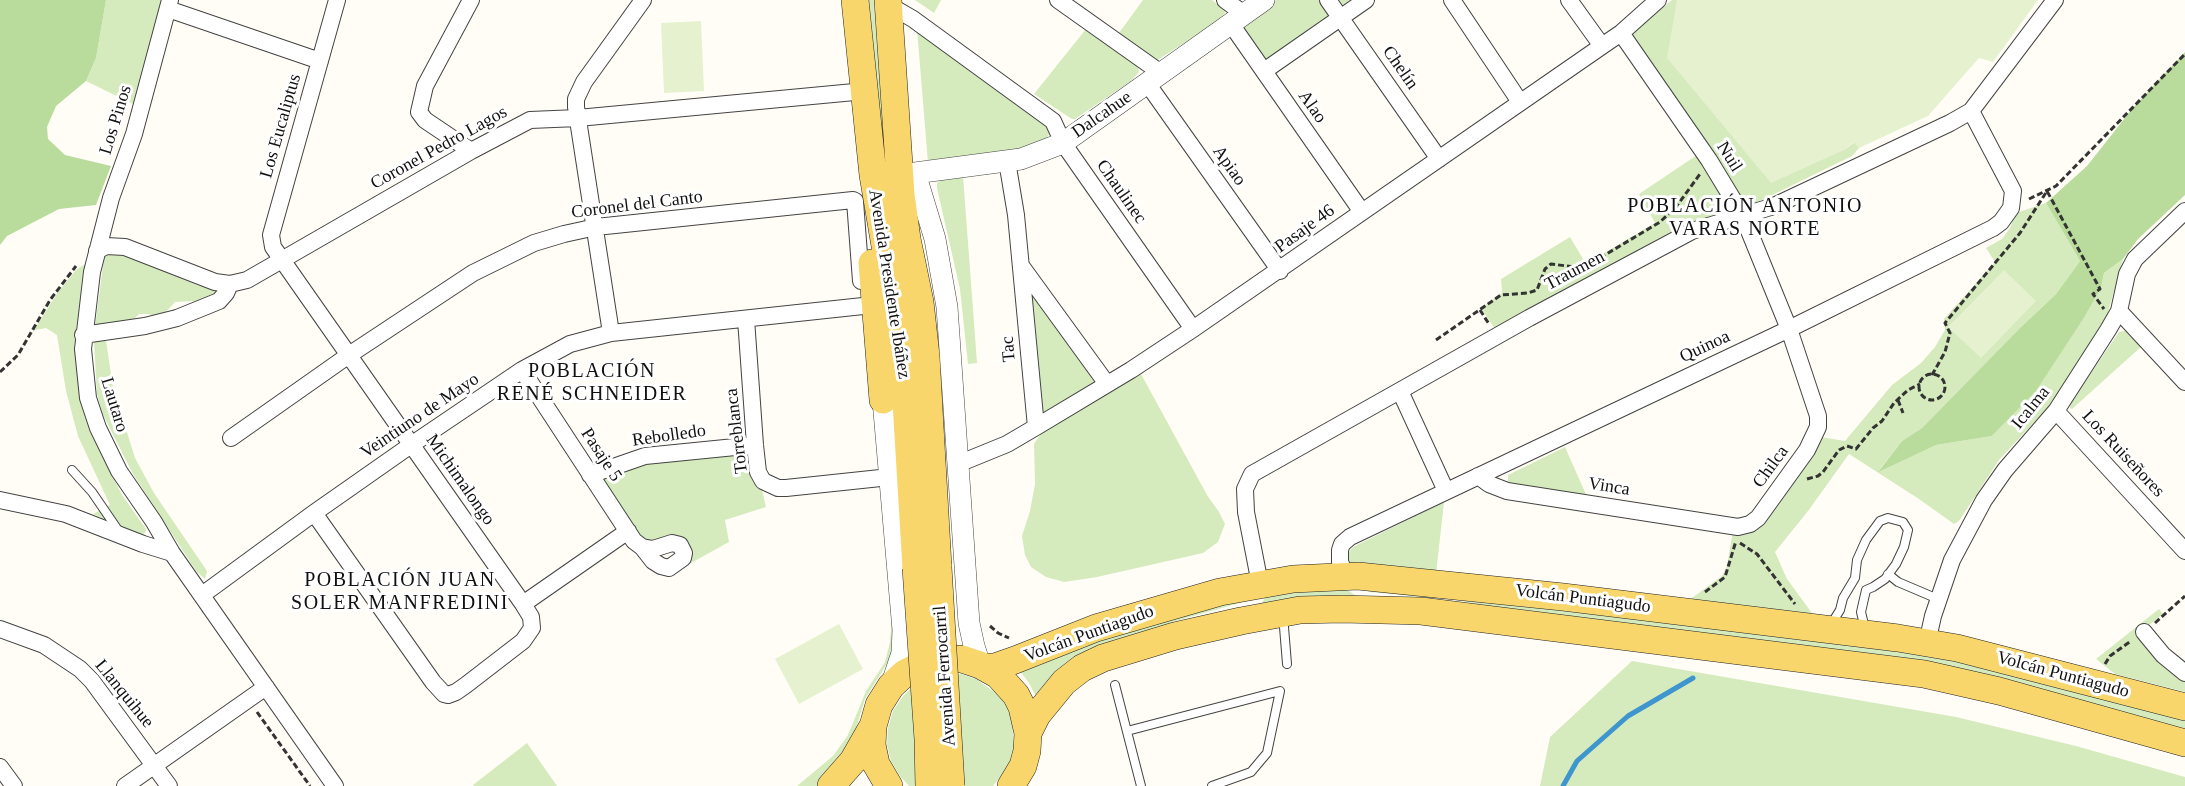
<!DOCTYPE html>
<meta charset="utf-8">
<style>
body{margin:0}
canvas{display:block;background:#fffdf5}
</style>
<canvas width="2185" height="786"></canvas>
<script>
const context = document.querySelector('canvas').getContext('2d');
context.lineJoin = 'round';
function fill(path, color) {
  context.fillStyle = color;
  context.fill(path, 'evenodd');
}
function shape(rows) {
  const path = new Path2D();
  for (const r of rows) {
    if (r.length === 3) {
      path.moveTo(r[0] + r[2], r[1]);
      path.arc(r[0], r[1], r[2], 0, 2 * Math.PI);
      continue;
    }
    path.moveTo(r[0], r[1]);
    for (let i = 2; i < r.length; i += 2) path.lineTo(r[i], r[i + 1]);
  }
  return path;
}
function strokePath(path, color, width, dash) {
  context.strokeStyle = color;
  context.lineWidth = width;
  context.lineCap = dash ? 'butt' : 'round';
  context.setLineDash(dash || []);
  context.stroke(path);
}
function drawText(font, color, halo, rows, align = 'center') {
  context.font = font + ' Georgia,serif';
  context.lineWidth = 6;
  context.setLineDash([]);
  context.textBaseline = 'middle';
  context.strokeStyle = halo;
  context.fillStyle = color;
  for (const [text, x, y, turn = 0] of rows) {
    context.save();
    context.translate(x, y);
    context.rotate((+turn || 0) * Math.PI / 180);
    context.textAlign = isNaN(turn) ? turn : align;
    if (halo) context.strokeText(text, 0, 0);
    context.fillText(text, 0, 0);
    context.restore();
  }
}
fill(shape([
 [106,0,164,0,135,105,86,81,96,58],
 [869,0,874,0,890,221,882,139],
 [915,0,941,0,934,13],
 [1143,0,1212,0,1224,9,1225,13,1217,22,1156,61,1119,33],
 [1271,0,1362,0,1265,68,1236,25],
 [1672,0,1678,0,1844,150,1855,142,1859,148,1852,156,1762,200,1674,230,1495,329,1481,308,1502,293,1501,279,1570,237,1586,264,1655,223,1639,194,1706,149,1632,39,1634,31],
 [917,29,1043,121,1050,131,1046,141,1028,150,928,163],
 [1086,29,1138,66,1139,72,1131,81,1075,119,1072,119,1034,94],
 [963,176,977,363,968,364,960,289,937,188,937,183,942,179],
 [2046,203,2080,261,2056,294,2020,328,1922,428,1902,441,1879,470,1936,445,1992,436,2036,391,2101,288,2104,273,2123,259,2106,319,2051,404,1999,460,1959,521,1954,524,1919,499,1849,454,1808,511,1775,552,1787,579,1817,620,1685,603,1722,576,1727,566,1733,531,1744,532,1821,437,1845,441,1892,385,1921,363,1935,347,1945,330,1944,319,1995,262,1986,248,2002,239,2010,228,2016,213],
 [106,251,133,257,197,285,211,288,217,293,198,304,193,301,175,302,163,315,157,318,149,314,139,314,132,321,95,327,104,258],
 [85,264,76,333,77,374,80,392,92,436,122,495,146,529,145,533,141,535,93,514,110,505,78,436,66,391,57,335,46,328,35,330,31,335,58,292,76,270],
 [1029,284,1096,382,1047,413,1042,412],
 [2124,331,2129,331,2142,346,2072,409,2070,408,2071,402,2119,332],
 [99,339,106,341,113,387,135,458,154,493,207,571,205,579,196,571,133,474,102,413,97,394,94,342],
 [1141,374,1207,495,1219,512,1225,524,1218,542,1203,553,1097,577,1064,582,1046,577,1031,567,1025,555,1022,536,1030,511,1035,484,1034,444,1041,433],
 [1565,447,1588,499,1511,484,1508,482,1508,475],
 [747,453,750,456,755,484,762,490,766,507,725,520,729,542,691,563,688,554,641,539,601,478,647,460],
 [1444,502,1436,574,1349,564,1349,552,1353,547],
 [1342,586,1359,598,1261,605,1267,594],
 [1367,586,1921,651,2185,719,2185,733,1456,600,1370,592,1365,590],
 [1250,600,1172,622,1037,698,1029,683,1020,671,1030,664,1205,606],
 [2159,609,2163,614,2138,634,2185,677,2185,692,2115,674,2096,659],
 [894,615,893,647,890,659,865,699,854,735,828,776,817,786,797,786,833,756,848,735,866,691,885,662,890,642,892,616],
 [1632,661,1956,717,2076,746,2185,777,2185,786,1540,786,1550,737],
 [945,674,961,674,976,679,999,695,1007,707,1012,720,1014,748,1010,763,1002,775,993,786,909,786,900,776,891,761,887,745,888,728,893,711,903,696,915,685],
 [527,743,557,786,474,786,473,785]
]), '#d5ebbd');
fill(shape([
 [0,0,106,0,96,58,86,81,56,106,47,127,48,139,65,155,111,166,96,205,59,209,7,236,0,245],
 [2185,52,2185,195,2138,239,2123,259,2104,273,2101,288,2083,319,2036,391,1992,436,1936,445,1878,472,1902,441,1922,428,2020,328,2056,294,2080,261,2046,203,2087,166,2132,109]
]), '#b9dc9c');
fill(shape([
 [1677,0,2038,0,1993,62,1979,58,1928,116,1859,148,1854,142,1844,150,1771,183,1667,58],
 [701,21,704,91,664,93,661,23],
 [2004,270,2036,301,1981,358,1948,327],
 [839,624,863,669,799,704,775,659]
]), '#e6f2cf');
strokePath(shape([
 [1563,786,1577,761,1628,716,1693,678]
]), '#3f96cf', 5);
const service = shape([
 [72,470,92,492,120,533],
 [1888,574,1898,582,1938,599],
 [1281,616,1284,627,1287,664],
 [1830,626,1840,610,1843,598,1855,578,1857,560,1866,540,1880,521,1888,518,1903,522,1908,530,1904,547,1896,564,1885,579,1873,587,1866,590,1861,612,1865,629],
 [1115,685,1141,786],
 [1127,731,1280,691,1267,753,1251,772,1212,786]
]);
const minor = shape([
 [170,0,134,134,111,198,92,272,83,349,88,398,98,428,119,471,154,522,172,553,335,786],
 [1058,0,1161,73],
 [1225,0,1244,14],
 [1328,0,1439,159],
 [1452,0,1520,102],
 [1569,0,1602,46],
 [889,5,913,19,1053,121,1063,143,1193,329],
 [168,9,320,61],
 [1231,24,1362,212],
 [1264,71,1366,0],
 [1147,83,1280,271],
 [471,151,425,120,419,112,425,86,471,0],
 [1007,161,1016,215,1036,427],
 [97,251,106,246,125,247,215,282,230,284,247,280,471,151,530,120,578,118,865,91],
 [1022,267,1107,384],
 [2119,311,2185,382],
 [746,319,755,445,758,472,763,481,778,488,786,488,890,477],
 [611,333,576,107,576,99,584,82,643,0],
 [83,335,145,326,177,318,219,301,226,293,230,284],
 [522,370,634,541,642,547,653,549,672,543,680,545,684,553,683,558,669,568,661,566,653,561,642,547],
 [1400,391,1446,491],
 [2056,411,2185,551],
 [231,438,349,355,473,273,534,243,564,234,596,227,853,200,855,201,861,281],
 [958,464,1007,444,1036,427,1131,370,1193,329,1602,46,1621,33,1658,0],
 [590,475,645,456,755,445],
 [1478,476,1489,484,1507,491,1738,527,1750,524,1758,518,1807,450,1818,427,1818,416,1789,329,1743,216,1709,160,1621,33],
 [0,500,66,514,143,544,172,553],
 [314,513,433,682,444,694,448,695,456,692,466,685,523,641,532,628,531,617,523,604,273,247,271,235,337,0],
 [1346,576,1340,562,1340,550,1342,544,1350,537,1789,329,1993,228,2001,222,2011,208,2013,191,1971,111],
 [1260,584,1246,512,1245,489,1252,474,1529,318,1692,231,1774,206,1950,123,1971,111,2055,0],
 [202,595,314,513,411,445,522,370,570,344,611,333,863,306],
 [523,604,628,531],
 [0,629,44,645,80,669,92,681,169,786],
 [2144,632,2163,655,2185,673],
 [1927,643,1933,616,1952,560,1984,500,2005,470,2056,411,2108,330,2119,311,2127,274,2135,259,2185,211],
 [0,767,14,786],
 [125,786,266,687]
]);
const tertiary = shape([
 [883,400,903,630,902,653,891,686],
 [980,665,974,646,969,623,947,307,935,239,915,173,1021,159,1063,143,1264,0]
]);
const primary = shape([
 [855,0,873,175,903,352,916,568],
 [888,0,901,195,907,239,920,302,926,356,938,567],
 [872,263,883,400],
 [986,667,995,667,1015,660,1096,628,1220,592,1293,579,1358,576,1563,597,1898,638,1957,648,2185,707],
 [873,726,872,745,876,764,889,786],
 [1028,733,1037,715,1064,682,1082,668,1103,658,1175,636,1241,621,1300,610,1342,609,1421,611,1924,674,1999,691,2185,743],
 [831,786,853,761,873,726,879,705,891,686,905,673,923,664,942,659,962,659,980,665,998,675,1016,695,1022,707,1028,733,1027,751,1023,766,1011,786]
]);
strokePath(service, '#444', 10);
strokePath(minor, '#444', 18);
strokePath(tertiary, '#444', 22);
strokePath(primary, '#222', 28);
strokePath(shape([
 [2029,199,2056,186,2185,54],
 [1480,310,1489,324],
 [1436,340,1501,295,1528,293,1537,290,1545,269,1551,264,1583,268,1660,222,1676,207,1700,174],
 [0,372,18,355,50,300,76,266],
 [1932,387,13],
 [1932,375,1945,352,1950,333,1945,323,2020,233,2047,191,2100,289,2093,294,2104,309],
 [1898,400,1903,413],
 [1807,479,1818,476,1823,472,1839,450,1847,446,1856,449,1873,428,1882,421,1894,403,1908,390,1920,384],
 [1740,543,1757,554,1795,604],
 [1705,592,1725,577,1736,541],
 [2155,623,2185,596],
 [990,626,998,633,1009,638],
 [2105,664,2110,656,2131,641],
 [257,712,310,786]
]), '#333', 3, [6, 3]);
strokePath(service, '#fff', 8);
strokePath(minor, '#fff', 16);
strokePath(tertiary, '#fff', 21);
strokePath(primary, '#f9d66b', 27);
const primaryBridge = shape([
 [938,567,951,786],
 [916,568,928,739,929,786]
]);
strokePath(primaryBridge, '#222', 28, []);
strokePath(primaryBridge, '#f9d66b', 27);
drawText('18px', '#111', '#fff', [
 ["Chelín",1400,68,55],
 ["Alao",1312,107,55],
 ["Dalcahue",1102,115,-35],
 ["Los Pinos",116,120,-73],
 ["Los Eucaliptus",281,126,-74],
 ["Coronel Pedro Lagos",439,148,-29],
 ["Nuil",1729,157,58],
 ["Apiao",1229,166,55],
 ["Chaulinec",1121,192,55],
 ["Coronel del Canto",637,205,-7],
 ["Pasaje 46",1305,229,-36],
 ["Traumen",1575,271,-28],
 ["Avenida Presidente Ibáñez",889,284,81],
 ["Quinoa",1705,347,-25],
 ["Tac",1009,349,-95],
 ["Lautaro",114,405,73],
 ["Icalma",2031,408,-51],
 ["Veintiuno de Mayo",420,416,-34],
 ["Torreblanca",737,431,-97],
 ["Rebolledo",669,436,-8],
 ["Los Ruiseñores",2123,454,47],
 ["Pasaje 5",601,455,57],
 ["Chilca",1771,467,-54],
 ["Michimalongo",460,480,55],
 ["Vinca",1609,487,9],
 ["Volcán Puntiagudo",1583,599,7],
 ["Volcán Puntiagudo",1089,634,-20],
 ["Volcán Puntiagudo",2063,675,15],
 ["Avenida Ferrocarril",945,676,-94],
 ["Llanquihue",124,694,51]
]);
context.letterSpacing = '1.5px';
drawText('20px', '#111', '#fff', [
 ["POBLACIÓN ANTONIO",1745,207],
 ["VARAS NORTE",1745,230],
 ["POBLACIÓN",592,372],
 ["RENÉ SCHNEIDER",592,395],
 ["POBLACIÓN JUAN",400,581],
 ["SOLER MANFREDINI",400,604]
]);
context.letterSpacing = '0px';
</script>
